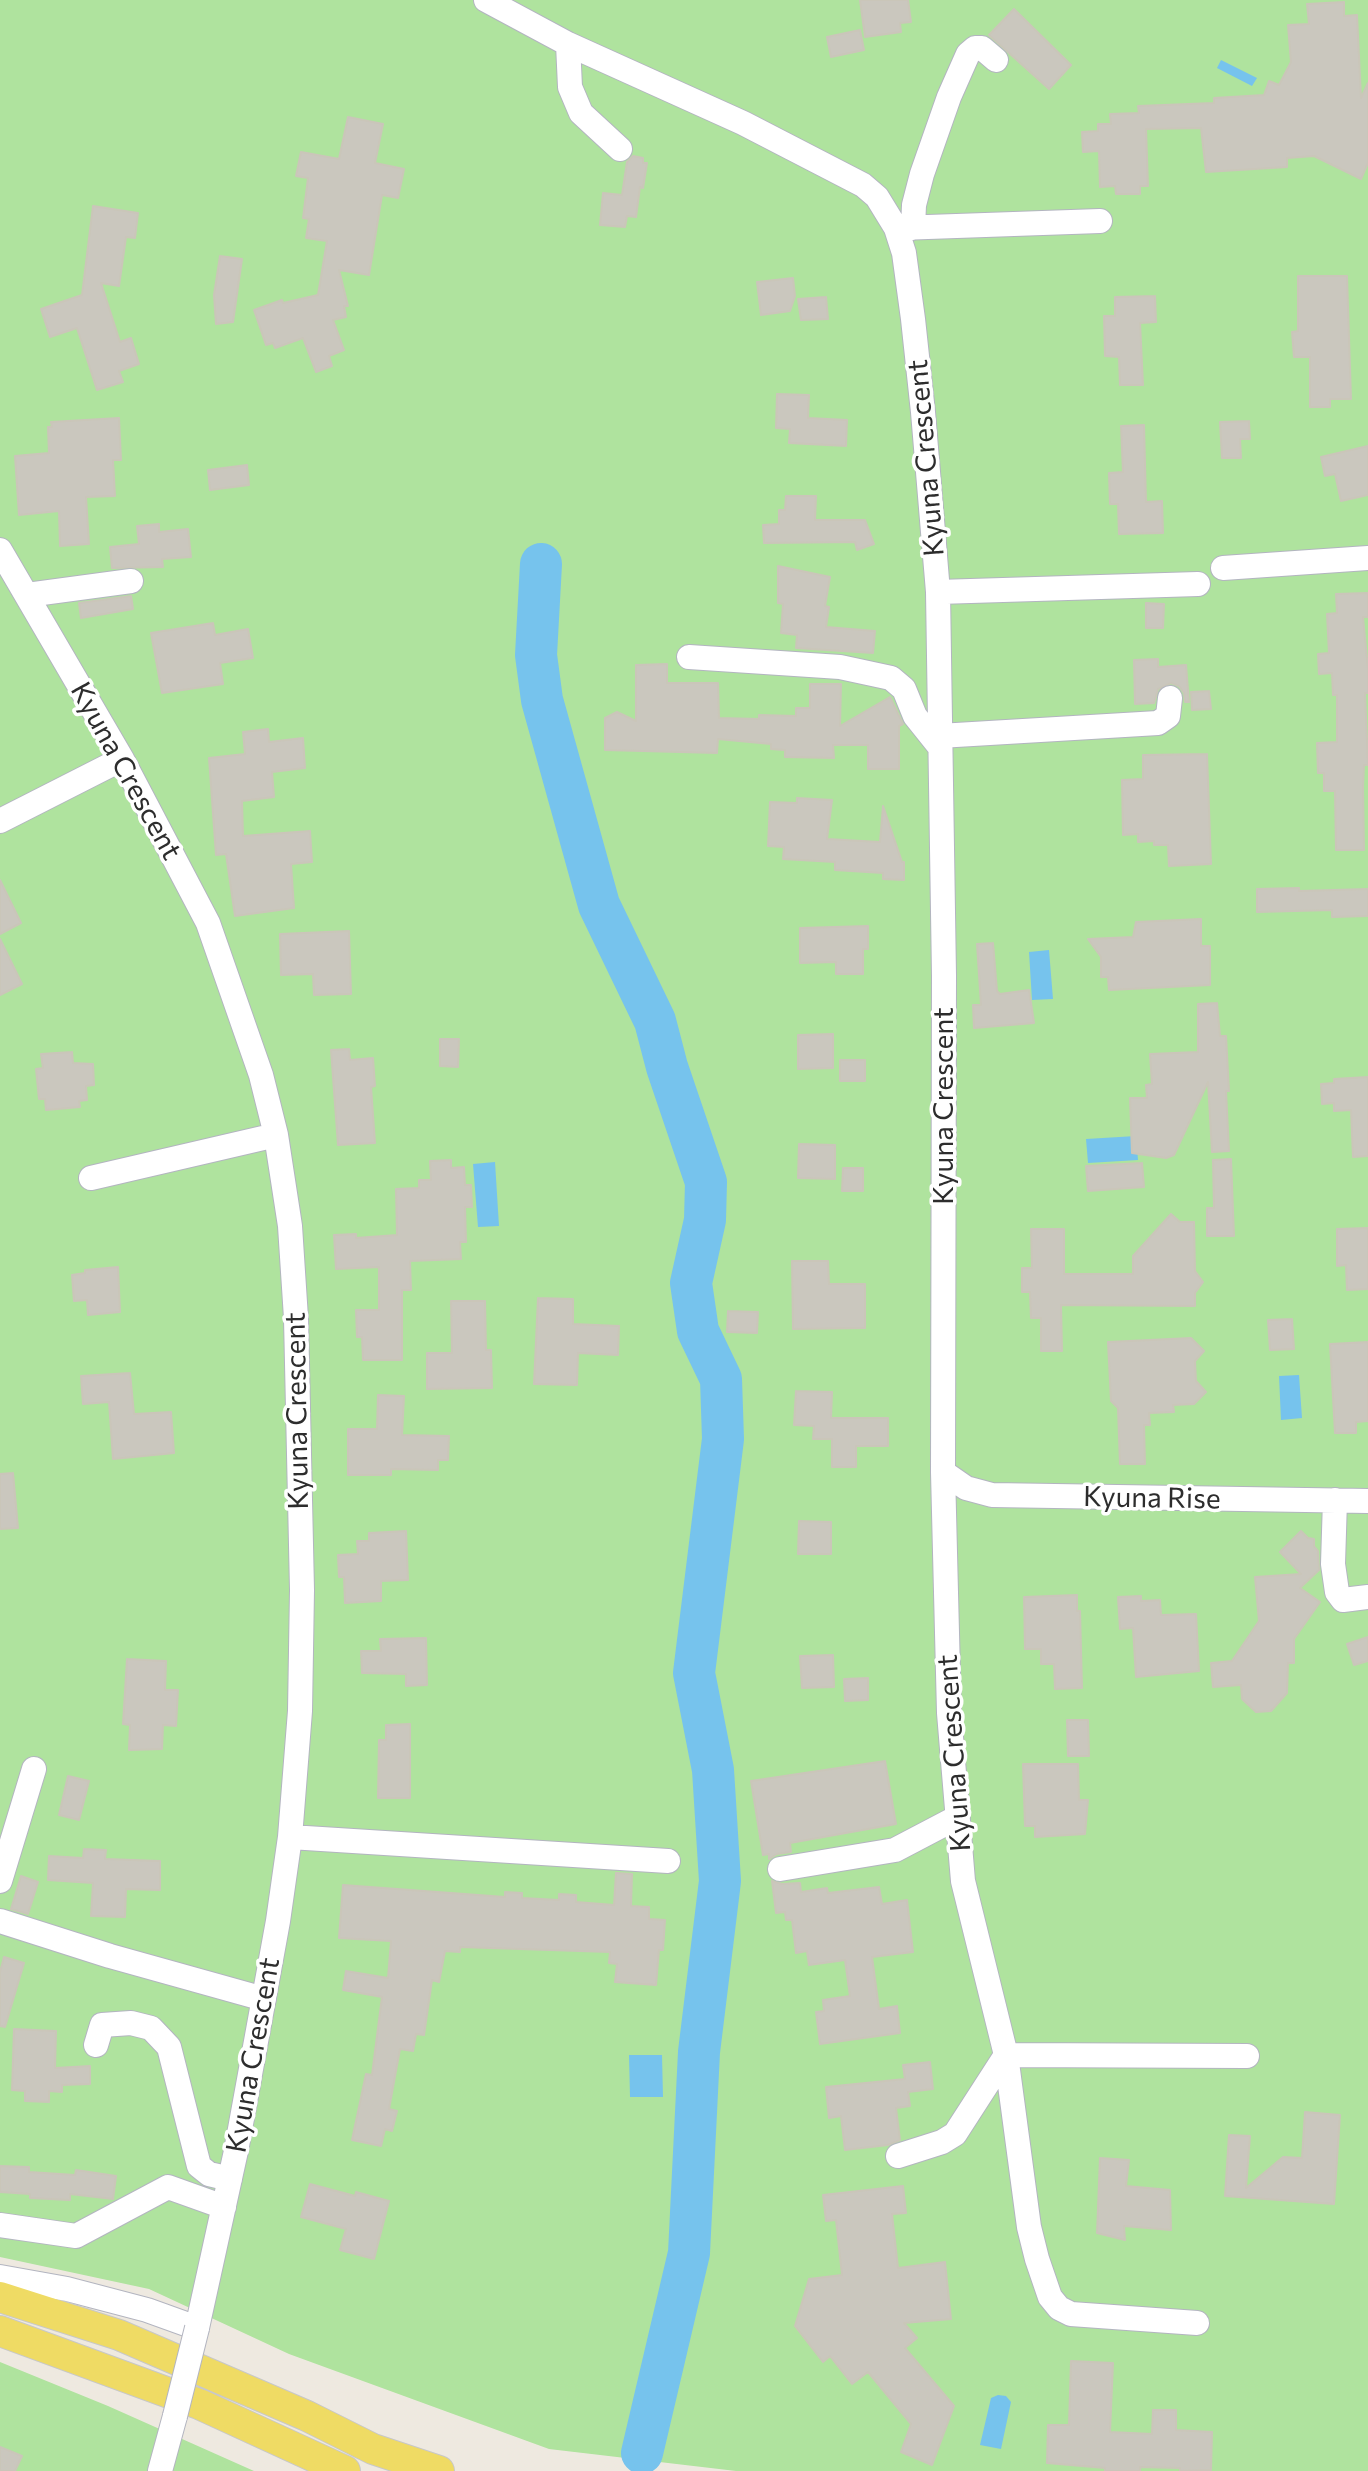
<!DOCTYPE html>
<style>
body{margin:0}
canvas{display:block;background:#eee9e0}
</style>
<canvas width="1368" height="2471"></canvas>
<script>
const context = document.querySelector('canvas').getContext('2d');
context.lineJoin = 'round';
function fill(path, color) {
  context.fillStyle = color;
  context.fill(path, 'evenodd');
}
function shape(rows) {
  const path = new Path2D();
  for (const r of rows) {
    path.moveTo(r[0], r[1]);
    for (let i = 2; i < r.length; i += 2) path.lineTo(r[i], r[i + 1]);
  }
  return path;
}
function strokePath(path, color, width, dash) {
  context.strokeStyle = color;
  context.lineWidth = width;
  context.lineCap = dash ? 'butt' : 'round';
  context.setLineDash(dash || []);
  context.stroke(path);
}
function drawText(font, color, halo, rows, align = 'center') {
  context.font = font + ' Commissioner,sans-serif';
  context.lineWidth = 7;
  context.setLineDash([]);
  context.textBaseline = 'middle';
  context.strokeStyle = halo;
  context.fillStyle = color;
  for (const [text, x, y, turn = 0] of rows) {
    context.save();
    context.translate(x, y);
    context.rotate((+turn || 0) * Math.PI / 180);
    context.textAlign = isNaN(turn) ? turn : align;
    if (halo) context.strokeText(text, 0, 0);
    context.fillText(text, 0, 0);
    context.restore();
  }
}
fill(shape([
 [0,0,1368,0,1368,2471,736,2471,549,2449,289,2354,149,2289,0,2257],
 [0,2362,108,2406,254,2471,0,2471]
]), '#afe39e');
fill(shape([
 [1221,60,1257,78,1252,86,1217,68],
 [1049,950,1053,999,1032,1000,1029,952],
 [1136,1136,1138,1160,1088,1163,1086,1139],
 [495,1162,499,1226,478,1227,473,1164],
 [1299,1375,1302,1418,1281,1420,1279,1376],
 [629,2055,662,2055,663,2097,630,2097],
 [998,2395,1006,2396,1011,2402,1001,2449,980,2445,991,2398]
]), '#76c3ed');
strokePath(shape([
 [541,564,536,655,542,700,599,905,655,1021,667,1067,706,1182,705,1220,691,1283,698,1331,721,1379,723,1439,694,1673,713,1770,720,1881,699,2052,689,2253,642,2453]
]), '#76c3ed', 42);
const building = shape([
 [860,0,908,0,911,22,900,23,901,32,865,37,860,0],
 [1344,2,1344,16,1357,15,1361,98,1368,83,1368,163,1361,179,1314,156,1287,158,1287,167,1206,172,1201,128,1146,129,1148,186,1140,186,1140,194,1116,194,1115,186,1100,187,1099,151,1083,152,1082,132,1098,131,1098,124,1111,124,1110,114,1139,113,1138,106,1214,103,1214,98,1264,95,1269,81,1279,85,1291,62,1288,25,1309,24,1307,4,1344,2],
 [1014,9,1071,65,1049,89,989,35,1014,9],
 [860,30,864,50,831,57,827,37,860,30],
 [348,117,383,124,375,163,404,169,398,198,382,195,369,275,339,270,348,306,344,306,346,317,333,320,344,350,329,356,332,366,316,372,303,338,275,348,273,343,266,345,254,310,282,300,283,303,318,295,327,241,306,238,309,219,303,218,308,178,296,176,301,152,339,159,348,117],
 [633,156,643,158,643,163,647,163,643,188,640,187,636,217,627,216,625,227,600,225,603,193,622,195,627,162,633,156],
 [93,206,138,213,135,238,126,237,119,286,101,283,120,342,131,338,139,364,119,371,123,382,97,390,77,328,50,337,41,309,82,295,93,206],
 [220,256,242,259,233,322,216,324,214,295,220,256],
 [1298,276,1347,276,1351,399,1330,399,1330,407,1310,407,1310,357,1294,357,1292,332,1298,331,1298,276],
 [793,278,795,296,790,311,761,315,757,282,793,278],
 [1155,296,1156,322,1140,323,1143,385,1120,385,1119,357,1105,356,1104,316,1115,316,1115,297,1155,296],
 [826,297,828,319,801,320,798,299,826,297],
 [777,394,809,395,808,418,847,420,846,446,789,443,790,429,776,428,777,394],
 [119,418,121,460,113,460,115,496,86,497,89,544,60,546,59,511,19,515,15,456,49,453,48,427,52,427,51,422,119,418],
 [1249,421,1250,439,1240,439,1241,458,1222,458,1220,422,1249,421],
 [1144,425,1146,502,1162,501,1163,533,1119,534,1118,504,1110,504,1109,473,1123,472,1121,426,1144,425],
 [1368,446,1368,495,1341,501,1335,474,1325,476,1321,457,1368,446],
 [247,465,249,485,210,490,208,470,247,465],
 [786,496,816,496,815,520,865,520,874,544,857,550,855,542,764,543,763,525,779,524,779,510,785,510,786,496],
 [159,524,159,532,188,529,191,557,162,559,163,567,112,568,110,547,139,544,137,526,159,524],
 [778,566,830,577,825,606,829,607,826,627,875,631,873,653,796,648,797,635,781,633,783,604,778,603,778,566],
 [1368,593,1368,617,1363,617,1368,669,1368,693,1365,693,1368,765,1364,765,1363,787,1364,850,1336,850,1335,791,1324,791,1324,773,1318,773,1317,743,1337,742,1337,695,1333,695,1332,673,1319,674,1318,654,1329,653,1327,614,1337,613,1336,594,1368,593],
 [131,596,133,609,81,618,79,603,131,596],
 [1146,603,1164,604,1163,628,1146,628,1146,603],
 [213,623,215,635,248,629,253,658,220,663,223,684,162,693,151,633,213,623],
 [1158,659,1158,667,1186,665,1189,702,1185,702,1184,693,1179,686,1171,683,1158,689,1154,703,1135,704,1134,660,1158,659],
 [667,664,667,683,718,683,719,718,759,719,759,715,796,716,796,708,810,708,810,684,841,684,840,726,890,697,903,724,899,726,899,769,868,769,868,745,833,745,834,758,785,757,785,750,771,749,771,744,718,739,717,753,605,750,605,718,617,712,636,721,636,665,667,664],
 [1209,691,1211,709,1192,710,1191,692,1209,691],
 [268,729,269,742,303,738,305,768,272,772,274,797,242,801,243,836,310,831,312,862,291,864,294,908,235,916,226,854,216,855,209,758,245,754,243,732,268,729],
 [1207,754,1211,864,1169,866,1168,845,1154,845,1154,841,1138,842,1138,834,1123,835,1122,780,1143,779,1143,755,1207,754],
 [797,798,832,800,827,839,880,842,883,806,902,862,904,862,904,880,883,879,883,873,835,870,835,862,783,859,784,847,768,846,770,802,797,803,797,798],
 [0,880,21,923,0,934,0,880],
 [1299,888,1299,891,1368,889,1368,916,1332,917,1332,910,1257,912,1257,889,1299,888],
 [1201,919,1201,946,1210,946,1210,985,1109,990,1108,977,1101,977,1101,957,1088,939,1133,937,1136,922,1201,919],
 [868,926,868,949,863,949,863,974,836,974,836,962,800,963,800,928,868,926],
 [349,931,351,994,314,995,313,974,281,975,280,934,349,931],
 [0,939,22,984,0,995,0,939],
 [993,943,997,991,1000,994,1029,990,1034,1023,974,1028,973,1005,981,1005,977,944,993,943],
 [1217,1003,1220,1036,1226,1036,1229,1091,1226,1091,1229,1151,1212,1152,1208,1082,1174,1155,1166,1158,1132,1153,1130,1098,1147,1098,1146,1085,1152,1084,1150,1054,1198,1052,1198,1004,1217,1003],
 [833,1034,833,1068,798,1069,798,1035,833,1034],
 [440,1039,459,1039,458,1067,440,1066,440,1039],
 [349,1049,350,1060,373,1058,375,1086,371,1087,375,1143,338,1145,331,1050,349,1049],
 [72,1052,73,1063,93,1064,94,1085,86,1086,87,1100,79,1101,80,1107,46,1110,45,1099,39,1099,36,1069,43,1068,41,1054,72,1052],
 [840,1060,865,1060,865,1081,840,1081,840,1060],
 [1368,1077,1368,1156,1353,1157,1351,1110,1334,1111,1334,1103,1322,1104,1321,1084,1334,1083,1334,1079,1368,1077],
 [799,1144,835,1145,835,1179,798,1178,799,1144],
 [1231,1159,1234,1236,1207,1236,1207,1208,1214,1208,1213,1160,1231,1159],
 [451,1160,451,1168,464,1167,465,1185,471,1185,472,1207,465,1207,466,1242,460,1242,461,1259,410,1261,411,1290,402,1290,402,1360,363,1360,362,1337,357,1337,356,1310,379,1310,379,1267,336,1269,334,1235,356,1234,356,1238,397,1235,396,1189,419,1188,419,1180,431,1180,430,1161,451,1160],
 [1142,1163,1144,1187,1088,1191,1086,1166,1142,1163],
 [843,1168,863,1168,863,1191,842,1191,843,1168],
 [1171,1214,1180,1222,1194,1222,1195,1271,1203,1282,1195,1293,1195,1306,1061,1305,1062,1351,1041,1351,1041,1318,1031,1318,1030,1292,1022,1292,1022,1268,1032,1268,1031,1229,1064,1229,1064,1274,1133,1274,1133,1256,1171,1214],
 [1368,1228,1368,1289,1347,1290,1346,1265,1337,1266,1337,1229,1368,1228],
 [792,1261,828,1261,829,1284,865,1284,865,1328,793,1329,792,1261],
 [118,1267,120,1312,88,1315,87,1300,74,1301,72,1275,85,1273,85,1270,118,1267],
 [538,1298,573,1299,573,1324,619,1326,618,1355,578,1353,577,1385,534,1384,538,1298],
 [451,1301,485,1301,486,1350,491,1350,492,1388,427,1389,427,1353,452,1353,451,1301],
 [728,1311,758,1312,757,1333,727,1332,728,1311],
 [1292,1319,1294,1349,1270,1350,1268,1320,1292,1319],
 [1191,1338,1204,1351,1195,1361,1196,1381,1206,1392,1194,1404,1173,1405,1174,1412,1149,1413,1150,1425,1144,1425,1145,1464,1120,1464,1118,1408,1111,1401,1108,1342,1191,1338],
 [1368,1342,1368,1421,1356,1422,1356,1433,1335,1433,1330,1344,1368,1342],
 [130,1373,134,1414,171,1412,174,1453,113,1459,109,1402,83,1404,81,1376,130,1373],
 [796,1391,832,1392,831,1418,888,1418,888,1446,856,1446,856,1467,832,1467,832,1439,813,1439,814,1426,794,1425,796,1391],
 [378,1395,404,1396,402,1435,449,1436,448,1460,438,1460,438,1470,391,1469,391,1475,348,1475,348,1429,377,1429,378,1395],
 [13,1473,18,1528,0,1529,0,1474,13,1473],
 [799,1521,831,1522,831,1554,798,1554,799,1521],
 [406,1531,408,1580,381,1581,381,1601,345,1603,344,1577,339,1577,338,1555,358,1554,357,1541,369,1541,369,1533,406,1531],
 [1301,1531,1308,1538,1314,1539,1314,1546,1318,1551,1319,1570,1300,1588,1320,1602,1294,1639,1294,1663,1288,1663,1287,1693,1271,1711,1256,1712,1242,1699,1241,1685,1213,1687,1211,1663,1232,1661,1259,1621,1255,1577,1301,1574,1280,1552,1301,1531],
 [1077,1595,1077,1611,1080,1611,1082,1688,1055,1689,1054,1664,1041,1664,1041,1649,1025,1649,1024,1597,1077,1595],
 [1141,1596,1141,1601,1160,1600,1161,1615,1196,1614,1199,1671,1136,1677,1133,1628,1120,1629,1118,1597,1141,1596],
 [1368,1637,1368,1661,1354,1665,1347,1644,1368,1637],
 [426,1638,427,1685,406,1686,406,1674,362,1673,361,1651,381,1651,380,1639,426,1638],
 [833,1655,834,1687,802,1688,800,1656,833,1655],
 [127,1659,166,1661,165,1690,178,1690,176,1726,163,1725,162,1749,129,1750,130,1725,123,1724,127,1659],
 [868,1678,868,1700,845,1701,844,1679,868,1678],
 [1067,1720,1088,1720,1089,1756,1068,1756,1067,1720],
 [410,1724,410,1798,378,1798,379,1740,386,1740,386,1725,410,1724],
 [885,1761,896,1824,790,1843,791,1852,777,1854,769,1859,769,1854,763,1855,751,1781,885,1761],
 [1023,1764,1078,1764,1079,1800,1088,1800,1085,1834,1035,1837,1035,1826,1025,1826,1023,1764],
 [68,1776,89,1781,79,1820,59,1815,68,1776],
 [84,1849,106,1850,105,1859,160,1861,160,1890,126,1889,125,1917,91,1916,93,1883,48,1880,49,1856,83,1858,84,1849],
 [616,1873,632,1874,631,1906,649,1907,649,1919,665,1920,663,1950,659,1950,656,1985,615,1982,617,1964,609,1963,610,1952,460,1947,460,1952,445,1951,439,1982,432,1980,424,2035,416,2034,413,2051,400,2049,389,2109,397,2111,392,2131,385,2129,381,2146,352,2140,366,2074,372,2075,382,1997,343,1990,346,1971,388,1978,391,1941,339,1938,343,1885,505,1897,505,1892,522,1893,522,1898,559,1900,559,1894,576,1895,576,1902,614,1905,616,1873],
 [21,1876,38,1882,28,1914,11,1909,21,1876],
 [772,1881,782,1884,800,1883,801,1892,827,1888,828,1893,879,1887,882,1904,907,1900,913,1952,872,1957,879,2009,897,2006,900,2033,820,2044,816,2012,824,2011,823,2000,850,1996,845,1960,809,1965,807,1951,796,1953,792,1920,786,1920,785,1912,776,1913,772,1881],
 [4,1957,24,1963,5,2027,0,2026,0,1972,4,1957],
 [14,2029,56,2031,55,2068,90,2066,90,2084,62,2085,62,2092,49,2091,49,2102,25,2101,25,2091,12,2090,14,2029],
 [930,2062,933,2089,908,2092,910,2106,896,2108,900,2140,888,2145,845,2150,841,2116,829,2118,826,2087,905,2079,903,2065,930,2062],
 [1305,2112,1340,2115,1334,2204,1225,2196,1229,2135,1250,2136,1246,2188,1283,2157,1302,2158,1305,2112],
 [1100,2158,1129,2160,1126,2186,1170,2190,1171,2230,1124,2226,1125,2240,1097,2233,1100,2158],
 [0,2166,29,2167,29,2172,75,2175,76,2170,116,2176,113,2199,70,2194,70,2200,30,2198,30,2194,0,2192,0,2166],
 [310,2184,355,2196,356,2192,389,2201,374,2259,340,2250,346,2229,301,2217,310,2184],
 [903,2186,906,2213,892,2214,898,2268,945,2262,951,2319,904,2323,917,2338,905,2348,954,2406,932,2465,901,2452,911,2424,868,2372,852,2384,830,2356,823,2362,795,2326,809,2279,842,2275,836,2220,826,2221,823,2195,903,2186],
 [1071,2361,1113,2363,1110,2432,1152,2434,1153,2410,1176,2410,1176,2430,1212,2432,1211,2470,1180,2471,1180,2468,1140,2467,1140,2471,1105,2471,1105,2468,1047,2463,1048,2425,1069,2425,1071,2361],
 [0,2447,22,2456,15,2471,0,2471,0,2447]
]);
fill(building, '#cac7be');
strokePath(building, '#cac6b9', 2);
const minor = shape([
 [486,0,568,44,743,123,863,185,877,197,896,228,904,253,913,319,923,412,938,592,944,976,943,1472,949,1713,963,1881,1006,2055,1029,2227,1037,2259,1050,2297,1059,2308,1071,2314,1197,2323],
 [568,44,570,87,581,113,620,149],
 [899,228,1100,221],
 [913,228,914,205,922,174,949,97,968,54,975,48,982,48,996,60],
 [0,550,122,759,208,923,261,1075,276,1135,290,1226,296,1318,302,1590,300,1711,290,1837,278,1921,236,2151,197,2328,147,2310,67,2289,0,2277],
 [1223,568,1368,558],
 [938,592,1198,584],
 [27,595,131,581],
 [689,657,840,667,891,678,904,689,915,716,939,746],
 [939,736,1158,723,1168,716,1170,698],
 [0,821,122,759],
 [91,1178,276,1135],
 [943,1472,966,1488,992,1495,1368,1501],
 [1335,1500,1333,1564,1337,1592,1343,1600,1368,1597],
 [290,1837,668,1861],
 [780,1869,895,1850,956,1818],
 [0,1881,34,1769],
 [0,1921,110,1956,264,1999],
 [96,2045,102,2025,131,2023,151,2028,169,2047,199,2166,209,2174,230,2179],
 [898,2156,942,2142,955,2134,1006,2055,1247,2056],
 [0,2225,76,2236,168,2187,224,2207],
 [160,2471,175,2416]
]);
const major = shape([
 [0,2297,119,2335,307,2416,373,2449,439,2471],
 [0,2331,199,2404,345,2471]
]);
strokePath(minor, '#b3b5c0', 26);
strokePath(major, '#c8c8c8', 32);
strokePath(minor, '#fff', 24);
strokePath(major, '#efdb64', 30);
const minorBridge = shape([
 [175,2416,197,2328]
]);
strokePath(minorBridge, '#b3b5c0', 26, []);
strokePath(minorBridge, '#fff', 24);
drawText('28px', '#2d2d2d', '#fff', [
 ["Kyuna Crescent",926,458,-95],
 ["Kyuna Crescent",126,771,61],
 ["Kyuna Crescent",944,1106,-90],
 ["Kyuna Crescent",297,1411,-91],
 ["Kyuna Rise",1152,1498,1],
 ["Kyuna Crescent",954,1753,-94],
 ["Kyuna Crescent",253,2055,-80]
]);
</script>
